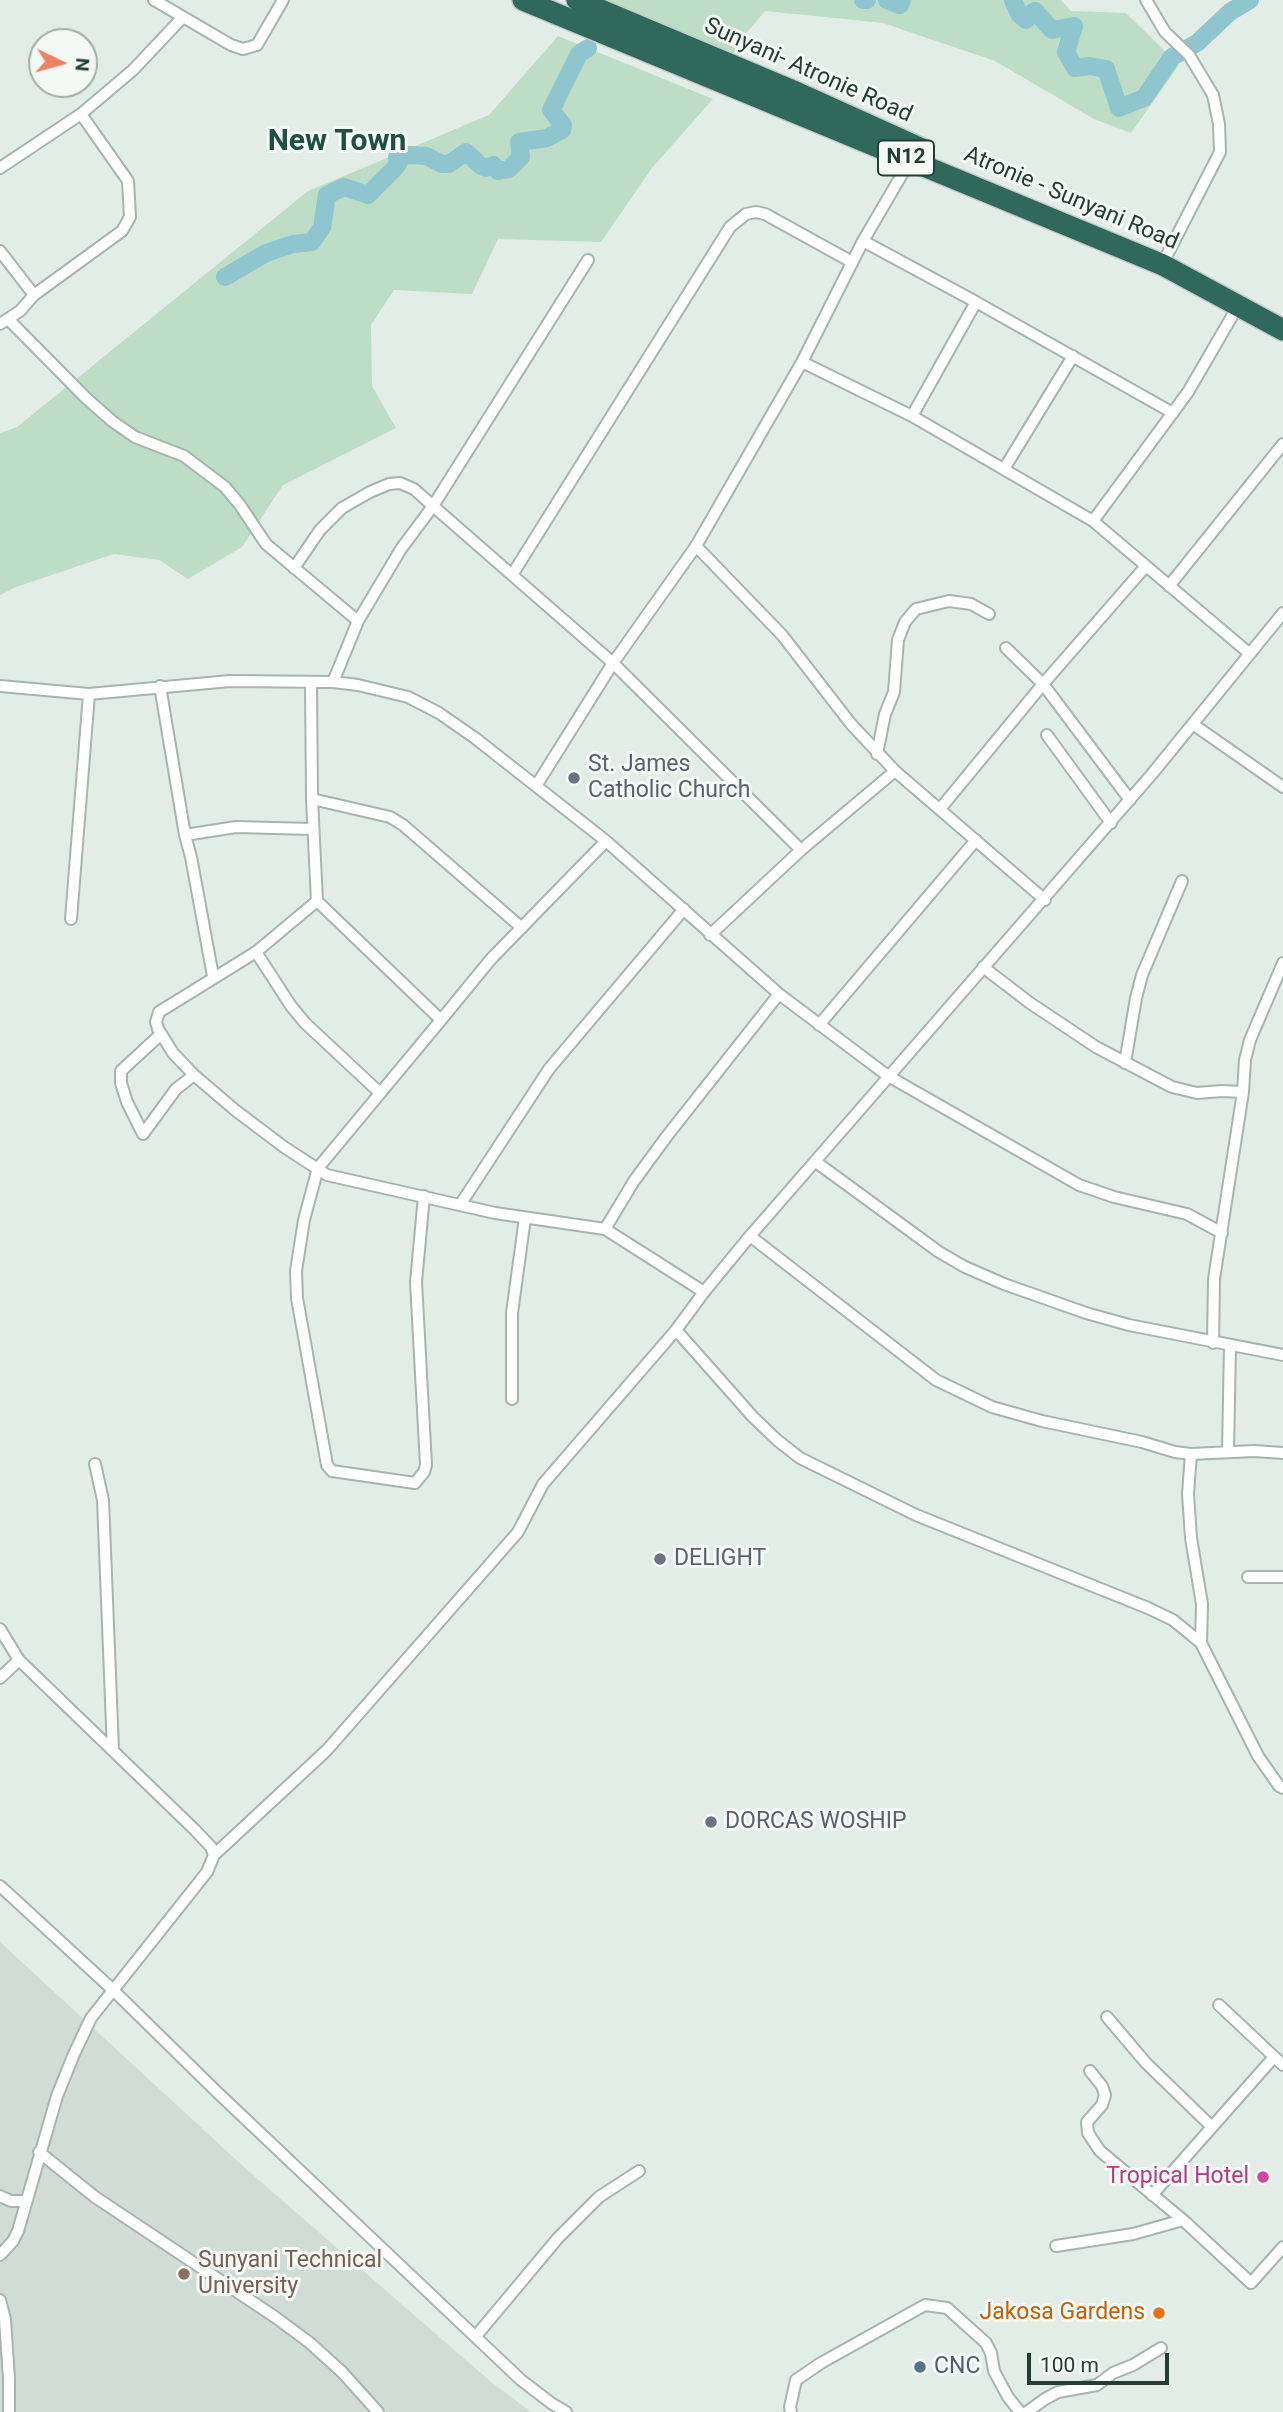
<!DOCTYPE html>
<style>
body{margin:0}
#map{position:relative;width:1283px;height:2412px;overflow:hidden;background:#e3ede8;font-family:Roboto,sans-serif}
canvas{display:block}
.north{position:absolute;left:28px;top:28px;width:70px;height:70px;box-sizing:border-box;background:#f4f9f6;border:2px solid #a1aea9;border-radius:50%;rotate:95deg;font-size:19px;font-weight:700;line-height:28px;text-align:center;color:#243d36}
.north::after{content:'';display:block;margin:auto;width:24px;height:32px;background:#ec8362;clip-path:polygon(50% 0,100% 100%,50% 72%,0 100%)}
.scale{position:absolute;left:1027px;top:2353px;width:142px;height:32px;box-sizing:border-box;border:4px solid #243d36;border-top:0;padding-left:9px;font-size:21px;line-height:24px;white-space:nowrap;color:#243d36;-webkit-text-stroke:5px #f4f9f6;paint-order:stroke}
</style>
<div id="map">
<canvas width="1283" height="2412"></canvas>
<div class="north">N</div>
<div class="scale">100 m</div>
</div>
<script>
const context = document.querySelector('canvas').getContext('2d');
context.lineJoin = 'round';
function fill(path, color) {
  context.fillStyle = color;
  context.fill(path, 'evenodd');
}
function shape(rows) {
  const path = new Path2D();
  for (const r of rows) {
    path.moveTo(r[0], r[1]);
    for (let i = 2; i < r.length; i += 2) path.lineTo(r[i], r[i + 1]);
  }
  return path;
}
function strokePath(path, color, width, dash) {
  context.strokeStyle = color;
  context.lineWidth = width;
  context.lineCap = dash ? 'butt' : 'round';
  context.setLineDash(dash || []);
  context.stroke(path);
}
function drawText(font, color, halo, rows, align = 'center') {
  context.font = font + ' Roboto,sans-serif';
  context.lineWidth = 6;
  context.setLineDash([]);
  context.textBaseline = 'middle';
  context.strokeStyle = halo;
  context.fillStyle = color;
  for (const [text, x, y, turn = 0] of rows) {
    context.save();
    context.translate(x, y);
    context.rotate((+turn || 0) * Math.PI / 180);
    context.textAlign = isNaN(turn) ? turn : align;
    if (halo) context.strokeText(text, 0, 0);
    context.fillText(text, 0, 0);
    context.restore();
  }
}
fill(shape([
 [0,1942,245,2168,490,2381,531,2412,0,2412]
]), '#d2dcd7');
fill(shape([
 [592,0,1061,0,1071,11,1126,13,1179,65,1131,133,1094,119,995,61,883,23,765,11,738,43,729,62],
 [558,36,713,99,652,168,601,242,498,239,472,294,394,290,371,325,372,386,396,428,283,485,242,547,188,579,159,560,114,554,16,587,0,595,0,433,17,427,308,191,489,115]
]), '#bdddc6');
strokePath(shape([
 [863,0,867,0],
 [887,0,900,5,902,0],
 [1013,0,1019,14,1026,20,1030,14,1035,11,1052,30,1074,26,1066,52,1075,68,1090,66,1106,69,1119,108,1144,98,1172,57,1197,43,1230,12,1250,0],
 [225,277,266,253,293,244,312,242,322,227,327,195,344,187,368,195,393,170,398,164,397,157,410,155,426,156,442,164,449,164,466,152,481,166,486,168,493,165,498,171,509,169,521,157,519,142,547,138,562,130,563,125,551,110,579,54,588,48]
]), '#8ec5cf', 18);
const street = shape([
 [154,0,231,45,243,49,257,45,283,0],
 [1146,0,1165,32,1189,55,1213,95,1219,124,1220,152,1167,255],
 [0,168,81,114,133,70,183,17],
 [0,251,34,295],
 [588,260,433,506,613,663,696,546,802,362,863,241,911,159],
 [976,302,1173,413],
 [9,320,86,398,112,421,135,437,184,456,225,487,240,505,266,544,358,621],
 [0,324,20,311,34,295,122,231,130,217,128,181,81,114],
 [802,362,912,416,976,302,863,241],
 [912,416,1093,521,1250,654],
 [1004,469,1073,356],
 [1093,521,1188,392,1238,306],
 [696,546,782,635,851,724,895,771],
 [294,568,320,530,342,508,370,492,389,484,400,483,414,489,433,506,401,549,358,621,333,682],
 [512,575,730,227,746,214,756,212,765,214,852,262],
 [1169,586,1283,444],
 [1006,648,1043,684,1130,800],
 [311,683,312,799,317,901,441,1020,318,1168,304,1220,296,1271,297,1298,327,1465,332,1471,415,1483,424,1472,426,1465,416,1282,424,1196],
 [0,686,89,694,230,681,333,682,358,685,408,697,439,713,475,738,606,841,779,994,888,1076,1079,1185,1114,1197,1187,1214,1222,1233],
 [160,686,185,835,191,857,213,976],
 [1194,725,1283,787],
 [1047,735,1111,823],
 [877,754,885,714,894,692,898,640,905,622,916,609,949,601,971,604,989,614],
 [536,786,613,663,801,850],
 [312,799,390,817,403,825,522,928],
 [940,809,1043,684,1146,566],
 [185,835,236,827,312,829],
 [317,901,256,952,159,1012,156,1022,158,1029,173,1053,194,1075,235,1110,284,1147,327,1175,495,1213,605,1229,704,1292],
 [71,919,89,694],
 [710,935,801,850,895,771,1045,900],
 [256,952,291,1006,305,1023,380,1093],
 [983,967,1030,1003,1096,1047,1172,1087,1197,1093,1222,1091,1243,1092],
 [441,1020,491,959,606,841],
 [819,1025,976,840],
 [1125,1063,1136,998,1142,975,1182,881],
 [143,1134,127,1102,121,1083,121,1071,161,1034],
 [143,1134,176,1089,194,1075],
 [816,1162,939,1252,965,1267,1004,1284,1086,1313,1129,1325,1283,1355],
 [460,1205,549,1069,684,909],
 [605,1229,634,1181,667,1136,779,994],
 [750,1236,936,1380,992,1407,1042,1421,1142,1442,1175,1452,1191,1454,1254,1451,1283,1453],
 [676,1330,753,1417,777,1440,800,1458,916,1515,1148,1608,1173,1620,1201,1643,1258,1756,1279,1786,1283,1788],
 [1213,1343,1214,1279,1243,1092,1245,1060,1250,1040,1283,963],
 [512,1399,512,1313,525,1218],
 [1228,1452,1230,1346],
 [1191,1454,1188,1494,1191,1538,1202,1604,1201,1643],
 [95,1464,103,1500,113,1750],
 [1248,1577,1283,1577],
 [0,1629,19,1660,195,1830,211,1847,214,1855,207,1872,91,2018,74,2054,57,2096,18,2231,13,2241,0,2255],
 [0,1678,19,1660],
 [214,1855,327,1750,518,1532,543,1484,676,1330,704,1292,750,1236,1152,774,1283,613],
 [0,1886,112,1989,218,2093,521,2380,551,2403,566,2412],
 [1219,2005,1283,2065],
 [1107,2017,1146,2063,1212,2127],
 [1090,2071,1102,2086,1105,2095,1102,2105,1087,2122,1088,2133,1100,2151,1183,2220,1251,2283,1283,2247],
 [39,2152,95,2197,275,2317,310,2343,342,2372,378,2412],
 [1152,2195,1274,2057],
 [0,2196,11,2201,26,2201],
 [1056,2246,1133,2234,1183,2220],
 [0,2300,5,2319,9,2379,9,2412],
 [476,2336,558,2238,599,2197,639,2171],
 [791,2412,790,2407,796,2380,821,2363,925,2305,947,2308,986,2343,991,2353,994,2371,1008,2397,1020,2412],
 [1027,2412,1045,2399,1058,2392,1097,2385,1113,2373,1133,2365,1161,2348]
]);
const highway = shape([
 [523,0,1163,265,1283,330],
 [577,0,798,93,922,149]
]);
strokePath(street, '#a6b5af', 14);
strokePath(highway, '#c2c9c7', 24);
strokePath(street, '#fff', 10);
strokePath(highway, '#31685c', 21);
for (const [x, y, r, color] of [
 [574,778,7,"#6b7280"],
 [660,1559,7,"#6b7280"],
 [711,1822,7,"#6b7280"],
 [1263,2177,7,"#d1479c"],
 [184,2274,7,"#8d6e63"],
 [1159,2313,7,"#e8710a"],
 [920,2367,7,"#5c6f8a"]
]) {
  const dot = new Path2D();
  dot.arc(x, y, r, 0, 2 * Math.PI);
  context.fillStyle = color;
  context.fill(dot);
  strokePath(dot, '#f4f9f6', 2.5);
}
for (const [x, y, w] of [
 [906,158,56]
]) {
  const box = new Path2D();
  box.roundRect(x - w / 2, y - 17.5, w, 35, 5);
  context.fillStyle = '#f4f9f6';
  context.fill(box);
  strokePath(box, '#243d36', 2);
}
drawText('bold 21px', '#243d36', null, [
 ["N12",906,158]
]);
drawText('23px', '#243d36', '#f4f9f6', [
 ["Sunyani- Atronie Road",808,71,24],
 ["Atronie - Sunyani Road",1071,199,23]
]);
drawText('23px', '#5b616d', '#f4f9f6', [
 ["St. James",588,765],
 ["Catholic Church",588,791],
 ["DELIGHT",674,1559],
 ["DORCAS WOSHIP",725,1822]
], 'left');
drawText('23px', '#b23c85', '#f4f9f6', [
 ["Tropical Hotel",1249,2177]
], 'right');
drawText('23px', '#785e54', '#f4f9f6', [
 ["Sunyani Technical",198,2261],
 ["University",198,2287]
], 'left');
drawText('23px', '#c56008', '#f4f9f6', [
 ["Jakosa Gardens",1145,2313]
], 'right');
drawText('23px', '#4e5e75', '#f4f9f6', [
 ["CNC",934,2367]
], 'left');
drawText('bold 30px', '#204f43', '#f4f9f6', [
 ["New Town",337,142]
]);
</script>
